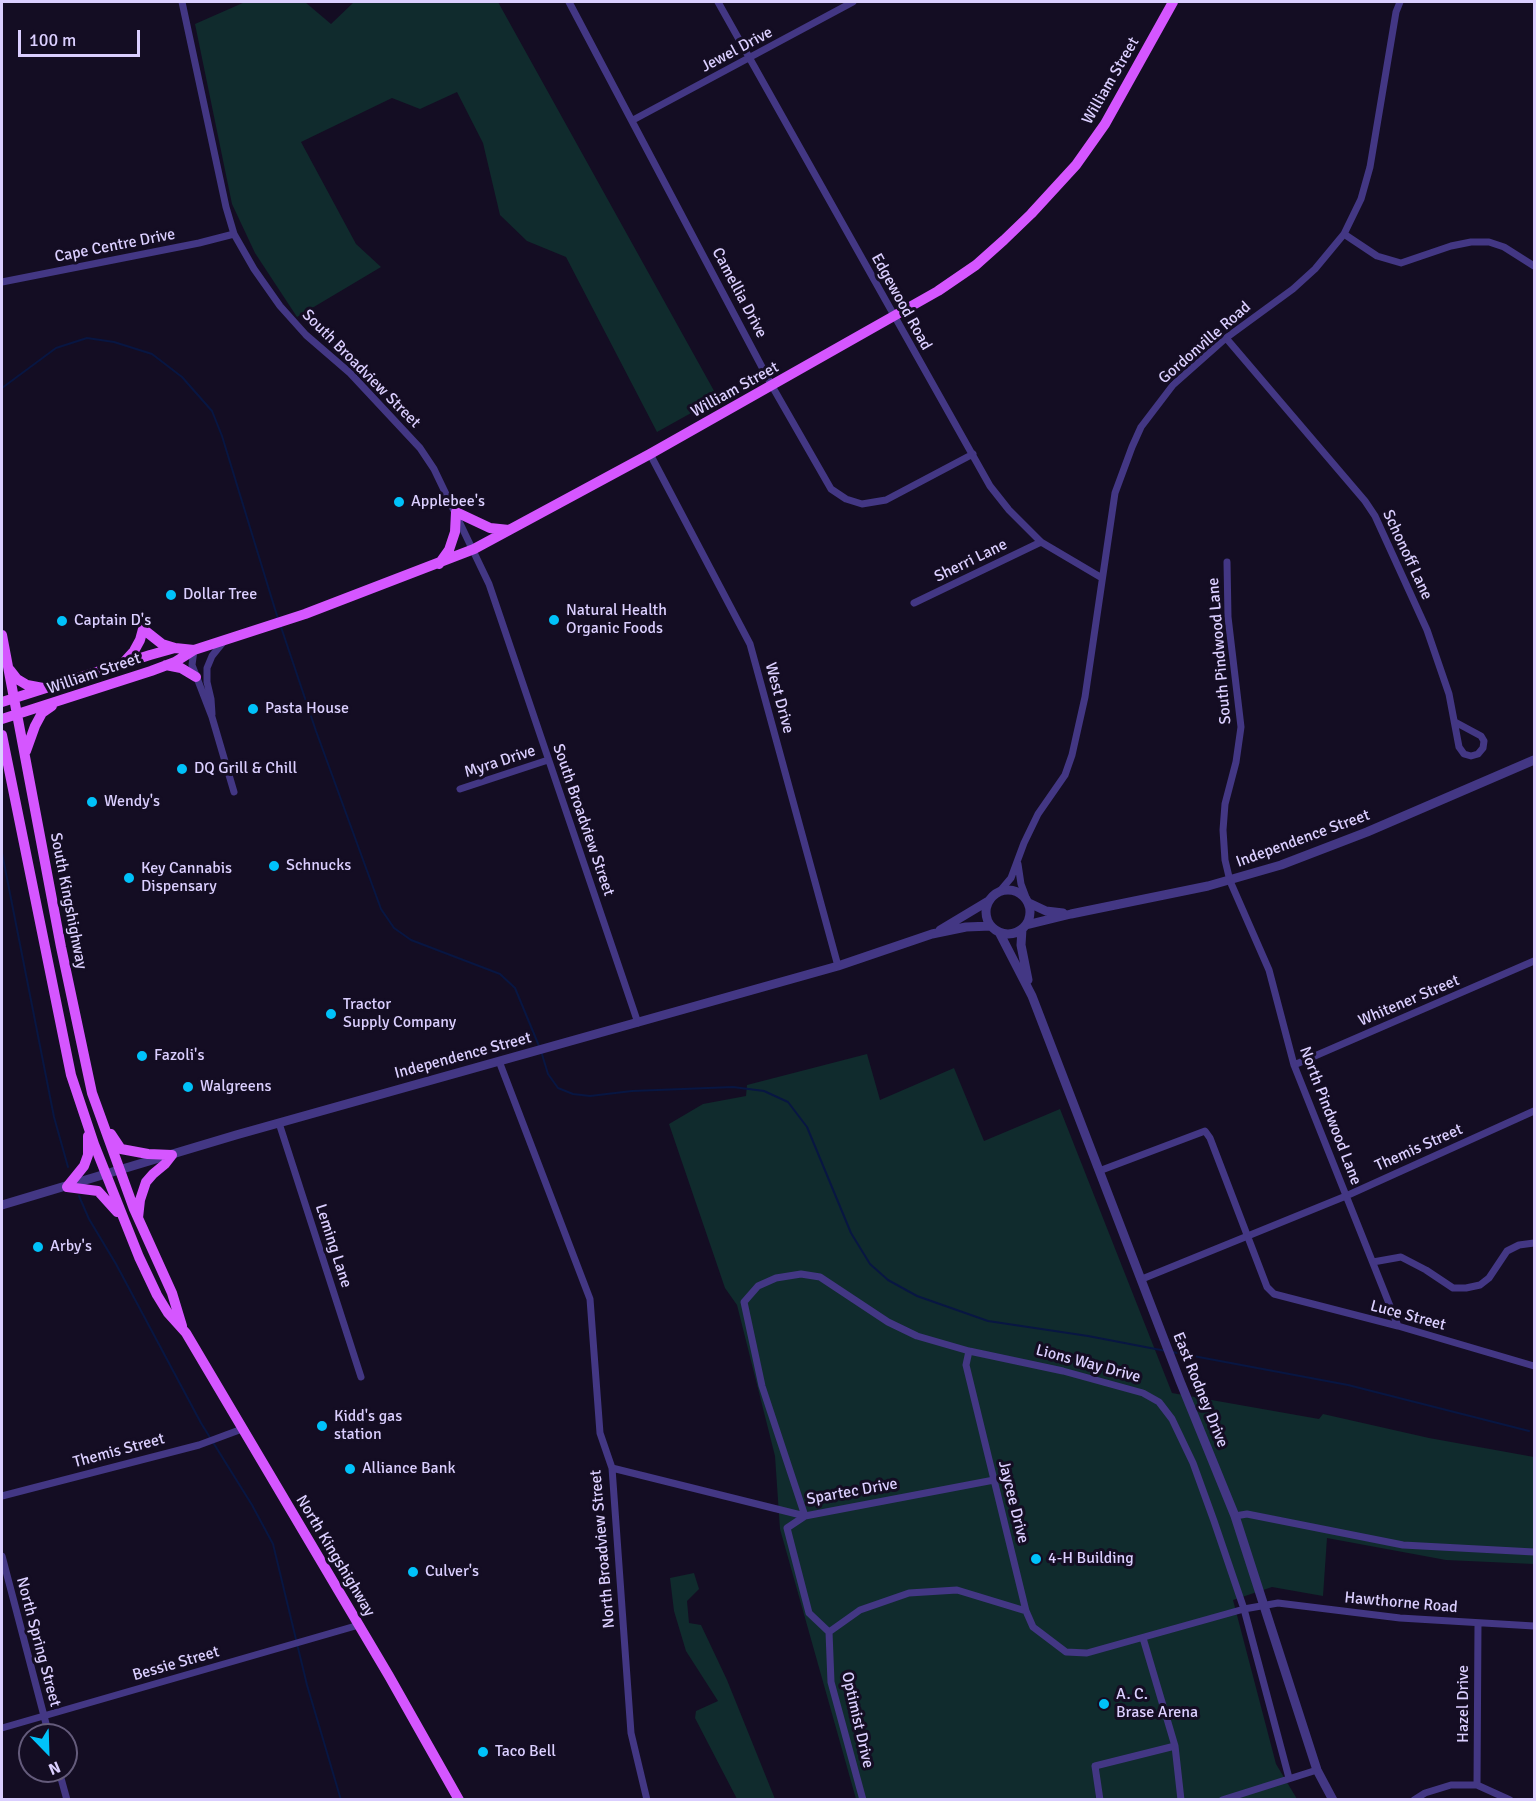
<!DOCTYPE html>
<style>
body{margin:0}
#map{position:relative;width:1536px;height:1801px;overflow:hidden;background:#140d23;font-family:Signika,sans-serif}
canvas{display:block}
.frame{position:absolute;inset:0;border:3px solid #dbcfff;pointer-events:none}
.north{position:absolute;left:18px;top:1723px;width:60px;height:60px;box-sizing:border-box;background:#140d23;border:2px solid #645b7b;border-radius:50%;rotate:157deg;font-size:16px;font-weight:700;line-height:24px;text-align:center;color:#dbcfff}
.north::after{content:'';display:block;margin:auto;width:21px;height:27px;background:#00c2fa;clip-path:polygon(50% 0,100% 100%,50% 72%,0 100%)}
.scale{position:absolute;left:18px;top:30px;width:122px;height:27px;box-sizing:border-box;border:3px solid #dbcfff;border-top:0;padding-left:8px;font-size:18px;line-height:21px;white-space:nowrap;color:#dbcfff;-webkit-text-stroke:4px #140d23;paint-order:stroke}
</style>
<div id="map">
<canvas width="1536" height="1801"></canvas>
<div class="frame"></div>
<div class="north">N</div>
<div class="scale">100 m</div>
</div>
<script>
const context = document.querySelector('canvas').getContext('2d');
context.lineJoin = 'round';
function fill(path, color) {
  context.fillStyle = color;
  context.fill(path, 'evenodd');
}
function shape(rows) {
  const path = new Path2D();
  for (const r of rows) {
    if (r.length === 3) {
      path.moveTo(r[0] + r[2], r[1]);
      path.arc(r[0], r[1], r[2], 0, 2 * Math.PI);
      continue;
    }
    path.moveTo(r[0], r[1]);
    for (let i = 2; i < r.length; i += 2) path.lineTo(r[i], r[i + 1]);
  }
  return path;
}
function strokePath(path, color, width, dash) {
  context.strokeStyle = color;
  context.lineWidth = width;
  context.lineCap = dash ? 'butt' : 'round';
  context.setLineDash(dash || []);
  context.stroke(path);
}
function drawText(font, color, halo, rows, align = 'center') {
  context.font = font + ' Signika,sans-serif';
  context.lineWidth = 6;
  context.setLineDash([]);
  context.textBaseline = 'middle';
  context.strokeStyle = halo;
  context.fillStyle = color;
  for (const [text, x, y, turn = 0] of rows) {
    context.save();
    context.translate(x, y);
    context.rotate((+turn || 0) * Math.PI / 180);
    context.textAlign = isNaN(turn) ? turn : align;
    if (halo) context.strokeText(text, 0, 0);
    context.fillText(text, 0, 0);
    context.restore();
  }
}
fill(shape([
 [245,2,305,2,331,24,354,2,498,2,718,398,657,432,566,257,527,241,500,215,483,143,457,92,420,109,392,98,301,142,356,244,381,267,297,317,255,253,232,204,195,24],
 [867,1054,880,1100,954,1068,984,1141,1060,1109,1172,1393,1319,1419,1323,1414,1429,1438,1534,1457,1534,1564,1446,1560,1327,1538,1323,1596,1272,1587,1233,1600,1276,1764,1297,1799,856,1799,780,1529,775,1456,737,1305,725,1288,669,1124,703,1104,746,1096,747,1085],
 [694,1573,699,1589,687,1601,689,1623,701,1625,727,1680,775,1799,737,1799,695,1718,696,1711,718,1701,686,1651,674,1611,670,1578]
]), '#102b2d');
strokePath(shape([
 [2,388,56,348,87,338,114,342,152,354,182,377,212,411,222,436,278,619],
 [281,627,316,731,381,909,394,928,411,940,500,974,515,988,539,1046],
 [2,853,54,1117,68,1167],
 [541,1051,548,1074,558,1088,573,1094,590,1096,632,1091,733,1087,764,1091,788,1102,807,1127,851,1233,870,1264,888,1280,917,1296,988,1321,1088,1336,1166,1351],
 [79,1196,89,1219,116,1264,201,1423,252,1505,273,1544,307,1685,341,1800],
 [1172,1352,1348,1385,1529,1431]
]), '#081642', 2);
strokePath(shape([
 [182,2,226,207,234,234,254,269,280,306,306,335,350,373,420,448,434,469,489,584,638,1023],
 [569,2,772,386,831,489,846,499,862,504,886,500,973,454],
 [718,2,990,486,1009,510,1041,542,1102,578],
 [633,120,853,2],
 [1344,234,1377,256,1401,263,1451,246,1471,242,1489,242,1504,247,1534,266],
 [2,282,199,243,234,234],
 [1226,338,1365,501,1375,516,1427,630,1449,694,1459,747,1464,754,1471,756,1478,754,1483,748,1484,741,1481,736,1455,722],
 [650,454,750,644,838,966],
 [1227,562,1228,617,1241,727,1236,762,1225,804,1223,830,1225,860,1230,881,1269,970,1294,1065,1398,1326],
 [914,603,1041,542],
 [194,650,192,665,212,717,234,792],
 [212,714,211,699,207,682,207,668,212,656,224,641],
 [460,789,548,760],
 [1018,864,1021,884,1027,900],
 [1000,891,1011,878,1024,843,1038,814,1065,775,1072,755,1085,697,1115,493,1132,447,1141,427,1173,385,1226,338,1293,289,1315,269,1344,234,1361,199,1370,167,1396,12,1400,2],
 [499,1061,590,1299,600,1433,612,1468,631,1733,647,1800],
 [1294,1065,1534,961],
 [279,1123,361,1377],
 [1099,1171,1205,1131,1210,1138,1267,1287,1274,1294,1398,1326,1534,1366],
 [1373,1262,1401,1257,1426,1270,1453,1288,1466,1288,1480,1285,1489,1278,1507,1251,1519,1245,1534,1243],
 [1142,1279,1346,1196,1534,1111],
 [969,1351,966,1365,1026,1611,1033,1627,1066,1652,1087,1653,1244,1609,1278,1603,1400,1618,1534,1626],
 [612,1468,805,1516,994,1480],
 [2,1496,199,1445,242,1429],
 [1235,1516,1247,1514,1403,1545,1534,1552],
 [2,1556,49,1735],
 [829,1632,860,1610,909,1593,957,1590,1026,1611],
 [1143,1638,1175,1746,1181,1800],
 [2,1728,359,1625],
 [59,1771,67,1800],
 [1477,1785,1478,1623],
 [863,1800,831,1682,829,1632,809,1613,787,1528,805,1516,762,1386,744,1302,758,1286,776,1278,801,1274,820,1277,888,1322,917,1336,969,1351,1063,1371,1143,1393,1159,1402,1172,1419,1193,1463,1214,1521,1244,1609,1289,1778],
 [1100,1800,1095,1766,1175,1746],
 [1222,1800,1317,1770],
 [1414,1800,1425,1793,1451,1785,1477,1785,1510,1800]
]), '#433784', 7);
strokePath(shape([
 [1008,912,22],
 [1029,903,1046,911,1063,913],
 [1026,925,1071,914,1208,886,1281,865,1367,832,1534,760],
 [1022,929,1021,945,1028,980],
 [940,930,990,900],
 [999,932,1032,996,1180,1381,1235,1516,1317,1770,1333,1800],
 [2,1205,236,1135,838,966,932,934,966,927,991,926]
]), '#433784', 9);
strokePath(shape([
 [439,564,449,550,455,532,456,512,490,528,509,530],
 [143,629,162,644,175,648],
 [2,635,61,947,92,1093,134,1209,172,1293,182,1326],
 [124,662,134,651,140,640,143,629],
 [166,665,181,668,196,677],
 [10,670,17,679,27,685,43,688],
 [2,702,150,655,175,648,194,650],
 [2,719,151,671,175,662,194,650,305,614,474,549,650,454,938,291,976,265,1004,240,1031,214,1076,165,1105,124,1173,2],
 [2,735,71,1075,94,1144,139,1257,157,1295,168,1313,186,1333,389,1676,459,1800],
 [26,751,35,726,42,713,52,706],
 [111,1134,121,1149,148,1154,172,1155],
 [88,1136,88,1155,84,1166,67,1187,98,1191,117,1212],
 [138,1218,140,1200,146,1182,153,1174,165,1164,172,1155]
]), '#d556ff', 10);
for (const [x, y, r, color] of [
 [399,502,6,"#00c2fa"],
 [171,595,6,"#00c2fa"],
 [554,620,6,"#00c2fa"],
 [62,621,6,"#00c2fa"],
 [253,709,6,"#00c2fa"],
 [182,769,6,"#00c2fa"],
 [92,802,6,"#00c2fa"],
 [274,866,6,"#00c2fa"],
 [129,878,6,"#00c2fa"],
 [331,1014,6,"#00c2fa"],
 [142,1056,6,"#00c2fa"],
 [188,1087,6,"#00c2fa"],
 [38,1247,6,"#00c2fa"],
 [322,1426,6,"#00c2fa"],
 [350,1469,6,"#00c2fa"],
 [1036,1559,6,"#00c2fa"],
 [413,1572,6,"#00c2fa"],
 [1104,1704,6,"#00c2fa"],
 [483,1752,6,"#00c2fa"]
]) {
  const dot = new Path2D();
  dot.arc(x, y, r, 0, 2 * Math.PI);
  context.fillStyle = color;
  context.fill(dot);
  strokePath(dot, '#140d23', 2);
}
drawText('16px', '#dbcfff', '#140d23', [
 ["Jewel Drive",737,50,-28],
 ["William Street",1111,81,-60],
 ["Cape Centre Drive",115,246,-11],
 ["Camellia Drive",739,293,62],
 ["Edgewood Road",901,302,61],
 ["Gordonville Road",1205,343,-41],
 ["South Broadview Street",361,369,45],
 ["William Street",735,390,-29],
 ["Schonoff Lane",1407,555,65],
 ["Sherri Lane",971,561,-26],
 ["South Pindwood Lane",1220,651,-95],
 ["William Street",94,674,-19],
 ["West Drive",779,698,75],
 ["Myra Drive",500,762,-18],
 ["South Broadview Street",583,820,71],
 ["Independence Street",1303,839,-20],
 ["South Kingshighway",68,901,79],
 ["Whitener Street",1409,1001,-23],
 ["Independence Street",463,1056,-15],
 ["North Pindwood Lane",1330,1116,69],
 ["Themis Street",1419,1148,-24],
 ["Leming Lane",333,1246,72],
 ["Luce Street",1408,1316,15],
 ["Lions Way Drive",1088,1364,15],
 ["East Rodney Drive",1200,1390,68],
 ["Themis Street",119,1451,-15],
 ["Spartec Drive",852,1492,-10],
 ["Jaycee Drive",1013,1502,76],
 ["North Broadview Street",603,1549,-95],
 ["North Kingshighway",335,1556,59],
 ["Hawthorne Road",1401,1603,5],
 ["North Spring Street",38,1642,75],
 ["Bessie Street",176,1664,-16],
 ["Hazel Drive",1464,1704,-90],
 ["Optimist Drive",857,1720,77]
]);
drawText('16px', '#dbcfff', '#140d23', [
 ["Applebee's",411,502],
 ["Dollar Tree",183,595],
 ["Natural Health",566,611],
 ["Organic Foods",566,629],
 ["Captain D's",74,621],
 ["Pasta House",265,709],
 ["DQ Grill & Chill",194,769],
 ["Wendy's",104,802],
 ["Schnucks",286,866],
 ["Key Cannabis",141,869],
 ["Dispensary",141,887],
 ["Tractor",343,1005],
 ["Supply Company",343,1023],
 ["Fazoli's",154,1056],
 ["Walgreens",200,1087],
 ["Arby's",50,1247],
 ["Kidd's gas",334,1417],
 ["station",334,1435],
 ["Alliance Bank",362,1469],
 ["4-H Building",1048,1559],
 ["Culver's",425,1572],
 ["A. C.",1116,1695],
 ["Brase Arena",1116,1713],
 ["Taco Bell",495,1752]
], 'left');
</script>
